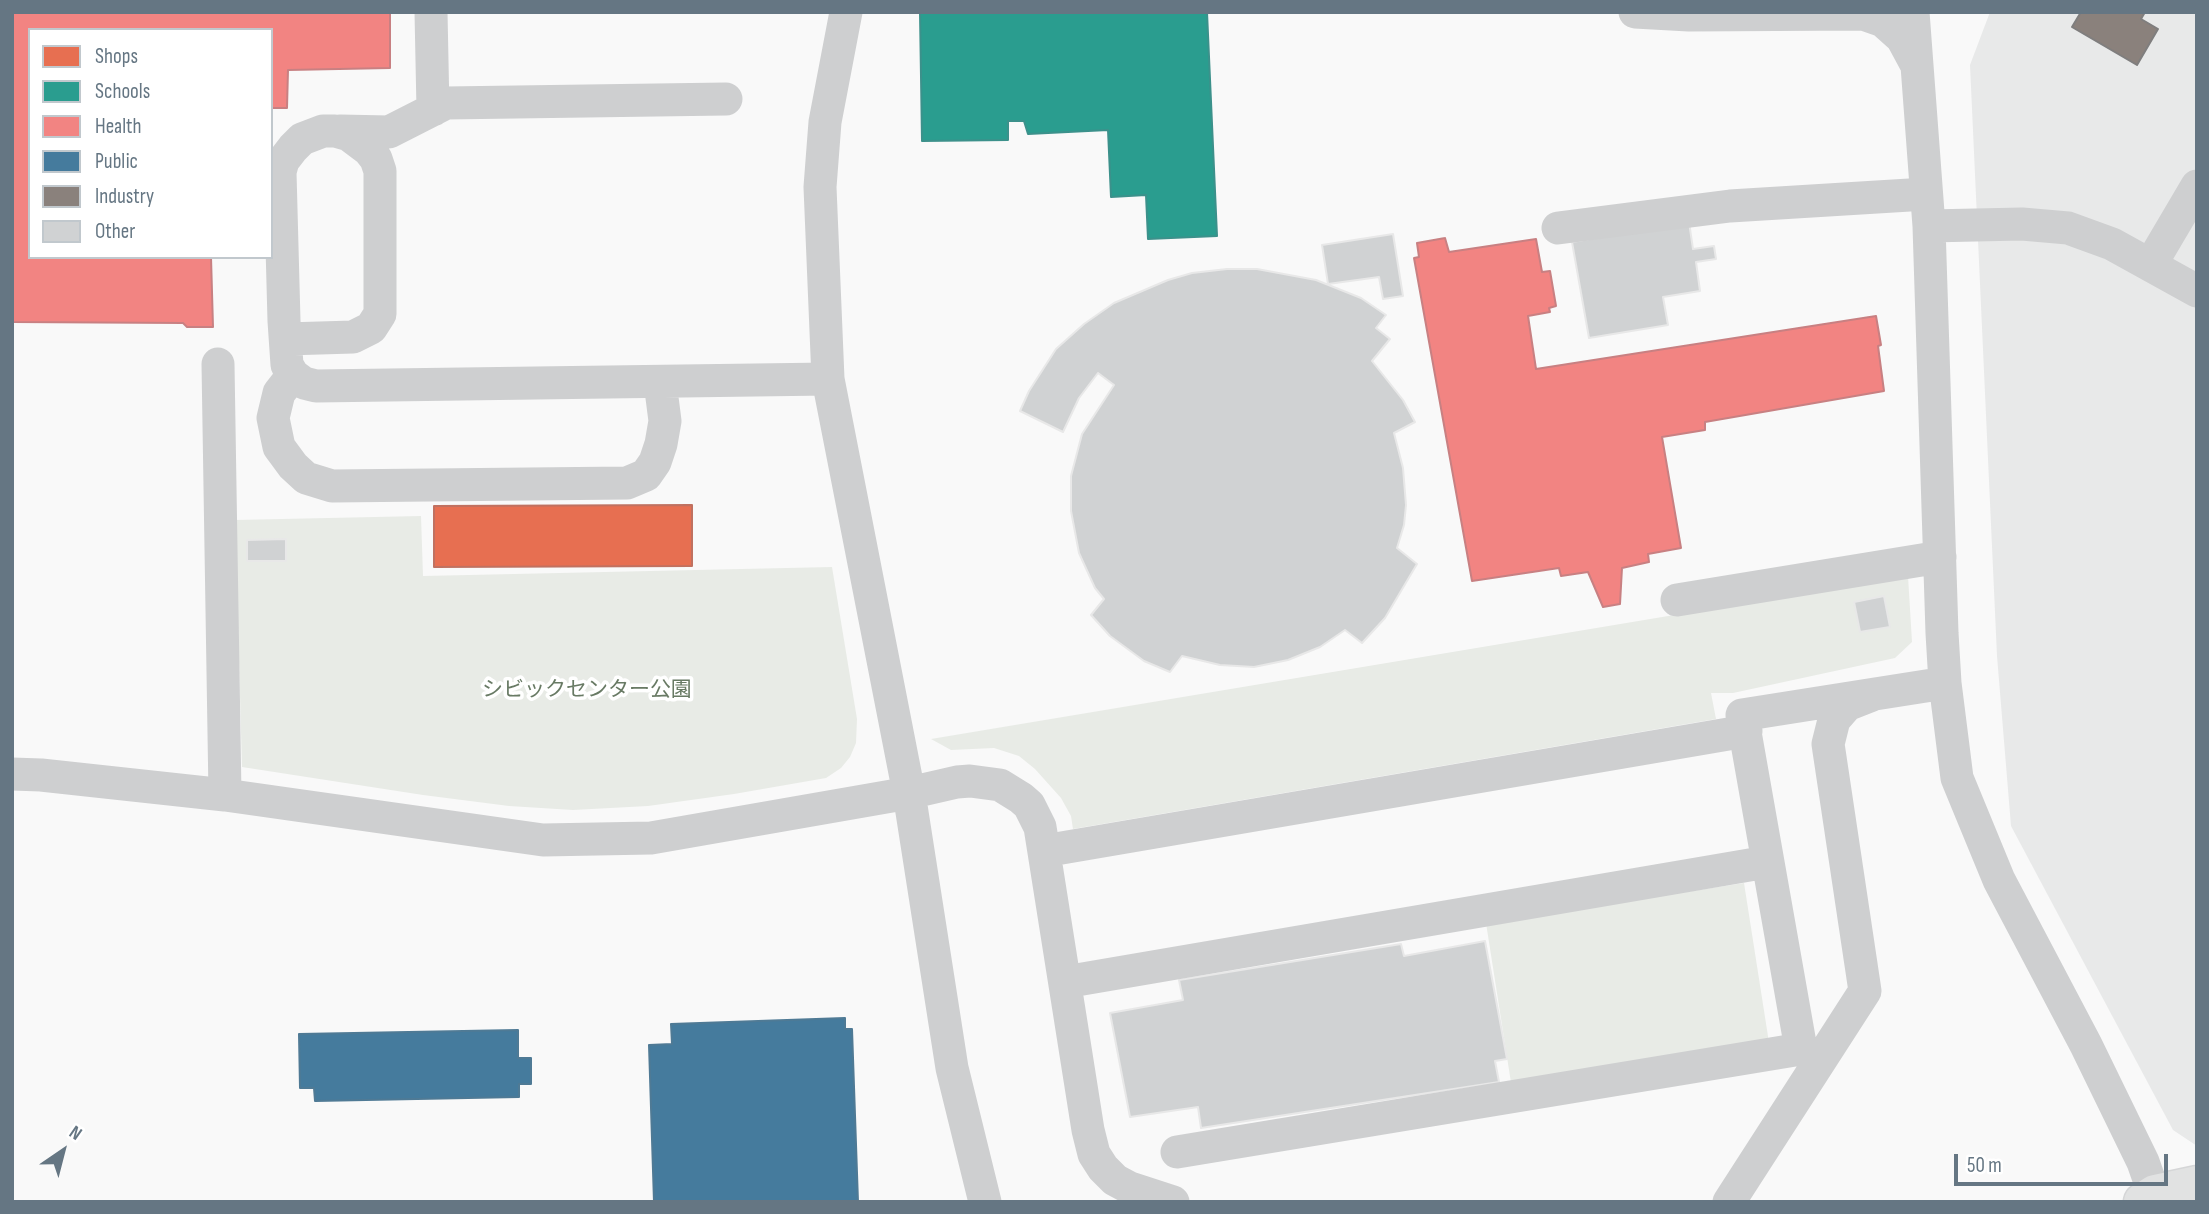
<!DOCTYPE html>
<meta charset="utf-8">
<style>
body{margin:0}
#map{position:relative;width:2209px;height:1214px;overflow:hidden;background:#f9f9f9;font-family:"Sofia Sans Condensed",sans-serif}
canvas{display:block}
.frame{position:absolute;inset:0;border:14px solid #657683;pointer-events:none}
.legend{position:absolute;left:28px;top:28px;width:245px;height:231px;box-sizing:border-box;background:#fff;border:2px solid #c1c8cd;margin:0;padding:9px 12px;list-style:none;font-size:21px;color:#657683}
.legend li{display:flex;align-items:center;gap:14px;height:35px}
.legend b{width:35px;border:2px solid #c1c8cd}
.north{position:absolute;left:28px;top:1116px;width:70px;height:70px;-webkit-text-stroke:5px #fff;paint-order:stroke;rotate:35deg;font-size:19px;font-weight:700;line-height:28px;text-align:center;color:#657683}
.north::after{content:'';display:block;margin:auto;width:24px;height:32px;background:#657683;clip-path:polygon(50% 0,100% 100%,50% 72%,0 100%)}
.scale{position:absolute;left:1954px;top:1154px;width:214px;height:32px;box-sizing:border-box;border:4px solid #657683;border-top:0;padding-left:9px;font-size:21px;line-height:24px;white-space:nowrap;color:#657683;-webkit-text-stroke:5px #fff;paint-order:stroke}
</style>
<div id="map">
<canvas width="2209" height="1214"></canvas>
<div class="frame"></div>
<ul class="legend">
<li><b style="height:19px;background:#e76f51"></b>Shops</li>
<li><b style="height:19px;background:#2a9d8f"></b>Schools</li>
<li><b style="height:19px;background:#f28482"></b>Health</li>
<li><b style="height:19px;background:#457b9d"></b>Public</li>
<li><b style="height:19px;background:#8a817c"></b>Industry</li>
<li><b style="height:19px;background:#d0d2d3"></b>Other</li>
</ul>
<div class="north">N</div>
<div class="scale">50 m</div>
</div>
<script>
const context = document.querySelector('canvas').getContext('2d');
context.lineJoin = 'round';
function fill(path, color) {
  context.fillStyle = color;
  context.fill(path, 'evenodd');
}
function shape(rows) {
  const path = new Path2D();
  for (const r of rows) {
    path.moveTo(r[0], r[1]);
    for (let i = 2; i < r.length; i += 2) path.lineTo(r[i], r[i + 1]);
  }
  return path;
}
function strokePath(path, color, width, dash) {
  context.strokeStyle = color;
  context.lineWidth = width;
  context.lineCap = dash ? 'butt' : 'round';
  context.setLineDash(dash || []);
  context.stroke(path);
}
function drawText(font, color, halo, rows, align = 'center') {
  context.font = font + ' "Sofia Sans Condensed","Noto Sans JP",sans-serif';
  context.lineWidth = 7;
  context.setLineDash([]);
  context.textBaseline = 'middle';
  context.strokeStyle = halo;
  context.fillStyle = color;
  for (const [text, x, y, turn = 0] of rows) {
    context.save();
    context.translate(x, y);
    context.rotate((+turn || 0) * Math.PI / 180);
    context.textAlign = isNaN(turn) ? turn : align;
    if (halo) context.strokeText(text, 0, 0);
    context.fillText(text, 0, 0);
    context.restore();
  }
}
fill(shape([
 [1990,12,2197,12,2197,1146,2173,1130,2011,826,1997,656,1970,65]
]), '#e8e9e9');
fill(shape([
 [421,516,423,576,832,567,857,719,856,743,850,757,841,768,826,778,734,794,648,806,573,810,509,806,423,795,242,767,235,520],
 [1908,576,1912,642,1895,658,1733,693,1711,693,1716,719,1073,829,1071,816,1061,798,1035,769,1019,756,994,748,951,750,931,739],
 [1744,883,1770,1049,1512,1089,1486,923]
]), '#e8ebe6');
const shops = shape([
 [692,505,692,566,434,567,434,506,692,505]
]);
fill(shops, '#e76f51');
strokePath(shops, '#c07160', 2);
const schools = shape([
 [920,12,1207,12,1217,236,1148,239,1146,195,1111,197,1108,130,1028,134,1024,121,1008,121,1008,140,922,141,920,12]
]);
fill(schools, '#2a9d8f');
strokePath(schools, '#3c918b', 2);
const health = shape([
 [12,12,390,12,390,68,288,70,287,108,271,108,271,30,30,30,30,257,211,257,213,327,187,327,183,323,12,322,12,12],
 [1445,238,1449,252,1536,239,1542,272,1550,271,1556,306,1549,308,1550,312,1528,316,1536,369,1876,316,1881,345,1878,346,1884,391,1705,422,1705,430,1662,437,1681,548,1648,554,1649,562,1622,568,1620,604,1603,607,1588,572,1561,576,1559,568,1472,581,1414,258,1419,257,1417,243,1445,238]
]);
fill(health, '#f28482');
strokePath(health, '#c88082', 2);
const public = shape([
 [845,1018,845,1029,852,1029,858,1202,654,1202,649,1045,672,1044,671,1024,845,1018],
 [518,1030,518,1058,531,1058,531,1084,519,1084,519,1097,315,1101,314,1088,300,1088,299,1034,518,1030]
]);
fill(public, '#457b9d');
strokePath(public, '#4f7a95', 2);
const industry = shape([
 [2081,12,2145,12,2141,19,2158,29,2137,65,2072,27,2081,12]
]);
fill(industry, '#8a817c');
strokePath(industry, '#7f7e7e', 2);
const building = shape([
 [1689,222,1693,249,1714,246,1716,259,1696,262,1700,291,1663,297,1668,325,1589,338,1572,242,1689,222],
 [1393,234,1403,296,1383,299,1379,277,1328,284,1322,245,1393,234],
 [1227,269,1257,269,1316,280,1361,298,1386,315,1376,328,1390,339,1372,361,1403,400,1415,422,1394,433,1403,468,1406,505,1404,525,1397,548,1417,564,1385,618,1362,643,1345,630,1320,647,1288,660,1254,667,1220,665,1182,656,1170,672,1144,661,1110,636,1091,615,1104,599,1095,588,1079,553,1071,511,1071,476,1082,434,1114,385,1098,373,1079,398,1063,432,1020,411,1029,391,1056,349,1084,324,1114,303,1168,280,1192,273,1227,269],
 [286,539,286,561,247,561,247,540,286,539],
 [1884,596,1890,627,1860,632,1854,602,1884,596],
 [1485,941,1507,1059,1495,1061,1499,1082,1201,1128,1198,1107,1130,1117,1110,1013,1183,1000,1179,980,1401,944,1404,956,1485,941]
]);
fill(building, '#d0d2d3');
strokePath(building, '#e8e8e8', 2);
const major = shape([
 [2143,1202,2155,1194,2197,1185]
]);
strokePath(major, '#d5d6d7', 41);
strokePath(shape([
 [431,12,433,110],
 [846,12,825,122,820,187,828,379,909,793,952,1068,985,1202],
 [1635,12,1689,15,1863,14,1883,21,1902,38,1916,64],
 [1913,12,1929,226,1942,633,1945,683,1957,778,1999,880,2086,1045,2143,1162,2157,1202],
 [340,131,389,132,446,103,726,99],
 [1929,226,2022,224,2068,228,2112,244,2197,291],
 [1558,228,1730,206,1926,194],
 [2151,264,2197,186],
 [286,339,353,337,371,328,380,314,380,171,376,159,369,150,349,135,335,131,323,131,302,139,293,148,283,161,280,172,284,321,287,365,293,375,304,383,316,386,828,379],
 [218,364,225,795],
 [293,375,279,393,273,418,279,447,293,466,306,478,332,486,627,483,646,475,655,462,661,444,665,421,660,382],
 [1677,600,1940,557],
 [12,774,41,775,225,795,543,840,651,838,909,793,957,782,970,781,1000,785,1021,798,1029,805,1040,827,1088,1130,1094,1154,1103,1168,1115,1180,1130,1188,1173,1202],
 [1044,851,1746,731],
 [1065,982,1767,862],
 [1177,1152,1801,1049,1742,715,1875,694],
 [1729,1202,1865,991,1828,744,1834,720,1847,705,1875,694,1945,683]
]), '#cecfd0', 33);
strokePath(major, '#e1e2e2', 38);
drawText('21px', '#687a64', '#fff', [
 ["シビックセンター公園",587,691]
]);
</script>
